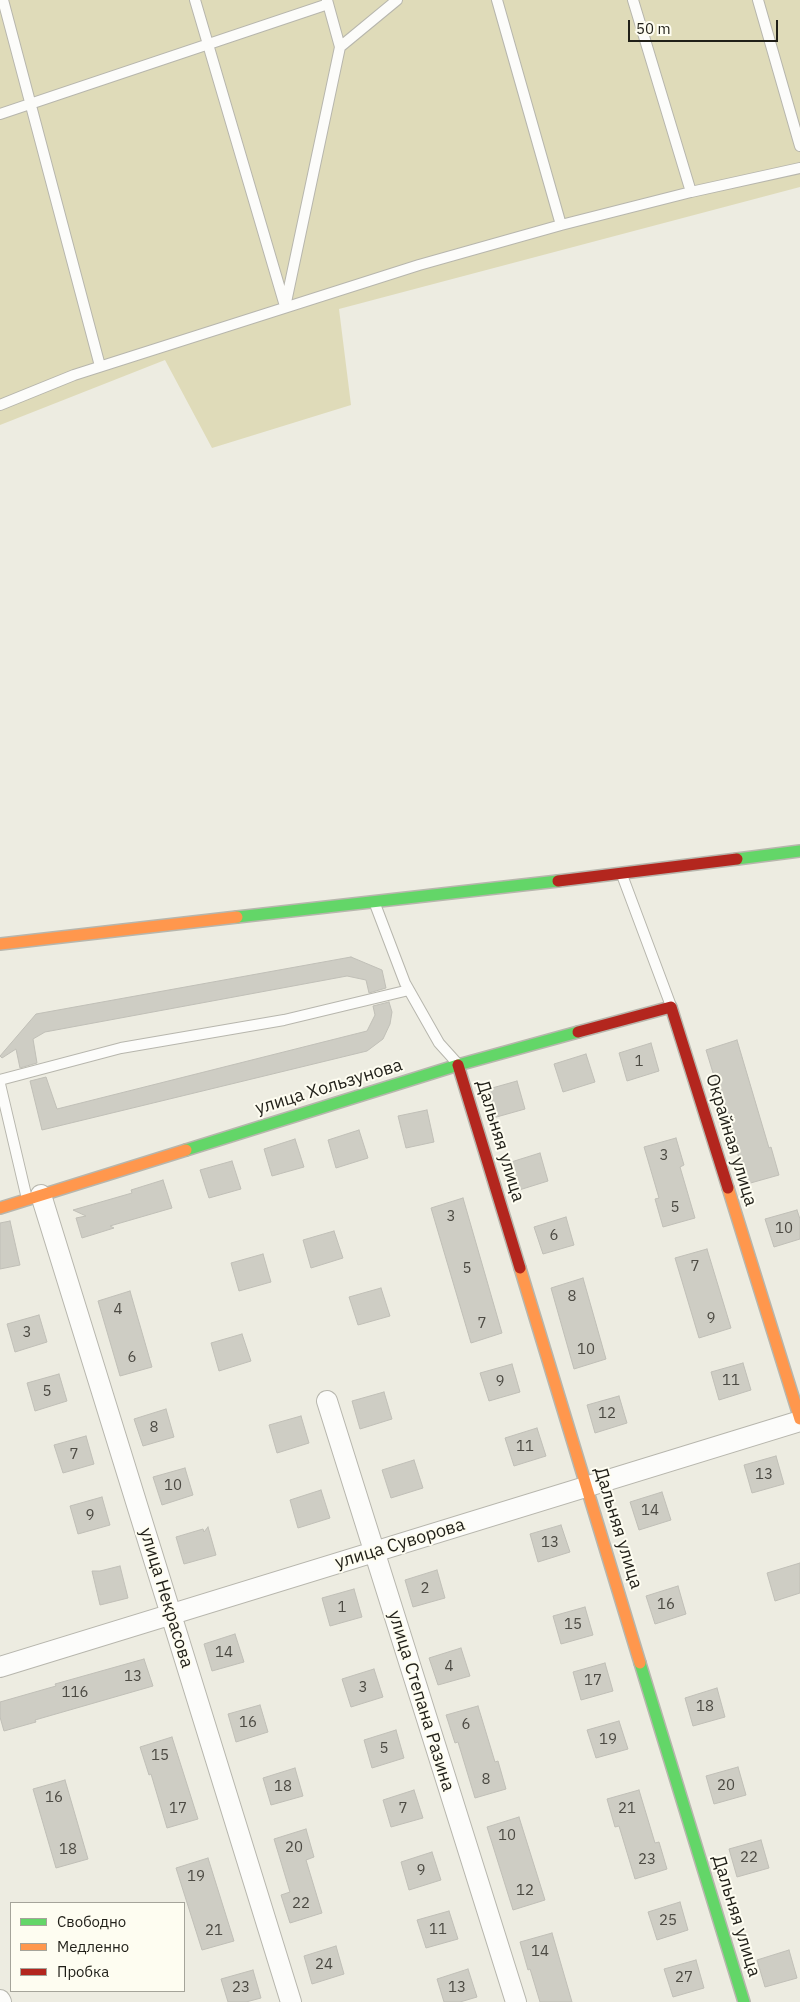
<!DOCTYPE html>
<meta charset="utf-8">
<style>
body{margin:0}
#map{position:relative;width:800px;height:2002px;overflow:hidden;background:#edece1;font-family:"IBM Plex Sans",sans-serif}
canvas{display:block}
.legend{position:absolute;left:10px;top:1902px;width:175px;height:90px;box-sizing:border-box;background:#fefdf1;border:1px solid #a5a49a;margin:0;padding:6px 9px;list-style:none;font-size:15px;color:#201f18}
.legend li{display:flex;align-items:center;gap:10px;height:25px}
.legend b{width:25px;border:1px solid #a5a49a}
.scale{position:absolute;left:628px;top:20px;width:150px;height:22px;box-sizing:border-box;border:2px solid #201f18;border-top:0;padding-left:6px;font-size:15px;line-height:18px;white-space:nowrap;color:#201f18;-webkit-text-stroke:4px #fefdf1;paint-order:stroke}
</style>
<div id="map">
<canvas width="800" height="2002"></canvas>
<ul class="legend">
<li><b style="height:6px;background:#63d668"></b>Свободно</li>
<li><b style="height:6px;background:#ff974d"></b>Медленно</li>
<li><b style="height:6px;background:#b3261e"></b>Пробка</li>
</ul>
<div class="scale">50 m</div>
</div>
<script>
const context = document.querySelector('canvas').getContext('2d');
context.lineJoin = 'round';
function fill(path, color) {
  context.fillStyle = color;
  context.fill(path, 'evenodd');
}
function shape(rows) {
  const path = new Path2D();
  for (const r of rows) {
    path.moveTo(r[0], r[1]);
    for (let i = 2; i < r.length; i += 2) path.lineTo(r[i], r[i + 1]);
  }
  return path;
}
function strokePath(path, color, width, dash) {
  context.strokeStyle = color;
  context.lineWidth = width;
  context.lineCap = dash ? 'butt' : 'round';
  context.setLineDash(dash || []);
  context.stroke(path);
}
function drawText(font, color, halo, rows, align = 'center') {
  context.font = font + ' "IBM Plex Sans",sans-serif';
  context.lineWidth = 4;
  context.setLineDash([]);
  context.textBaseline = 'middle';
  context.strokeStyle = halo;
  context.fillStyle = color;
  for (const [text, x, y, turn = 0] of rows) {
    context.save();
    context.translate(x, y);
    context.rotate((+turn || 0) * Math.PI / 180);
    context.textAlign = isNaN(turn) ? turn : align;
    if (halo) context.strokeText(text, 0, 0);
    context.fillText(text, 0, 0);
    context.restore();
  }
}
fill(shape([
 [0,0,800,0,800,187,339,309,351,405,212,448,165,360,0,425]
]), '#dfdbb9');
const building = shape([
 [351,957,382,970,386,988,369,993,366,980,347,976,45,1032,33,1039,37,1063,20,1068,16,1049,2,1058,0,1056,36,1014,351,957],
 [389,1002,392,1012,390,1024,383,1039,367,1051,42,1130,30,1081,46,1077,57,1109,367,1031,375,1015,373,1006,389,1002],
 [737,1040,769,1148,771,1147,779,1175,747,1184,706,1050,737,1040],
 [651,1043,659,1071,627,1081,619,1053,651,1043],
 [586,1054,595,1082,563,1092,554,1064,586,1054],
 [517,1081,525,1109,493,1118,485,1090,517,1081],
 [427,1110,434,1142,406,1148,398,1116,427,1110],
 [359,1130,368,1158,336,1168,328,1140,359,1130],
 [676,1138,684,1165,680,1167,695,1218,663,1227,655,1199,659,1198,644,1147,676,1138],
 [295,1139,304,1167,272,1176,264,1149,295,1139],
 [540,1153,548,1181,516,1191,508,1163,540,1153],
 [232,1161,241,1189,209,1198,200,1170,232,1161],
 [163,1180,172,1208,110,1226,114,1228,82,1238,76,1218,86,1216,73,1210,132,1193,131,1190,163,1180],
 [463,1198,502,1333,471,1343,431,1208,463,1198],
 [797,1210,800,1219,800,1239,774,1247,765,1219,797,1210],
 [566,1217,574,1245,543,1254,534,1227,566,1217],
 [10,1221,20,1265,0,1269,0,1223,10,1221],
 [334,1231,343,1258,311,1268,303,1240,334,1231],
 [707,1249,731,1328,699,1338,675,1258,707,1249],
 [263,1254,271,1282,239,1291,231,1263,263,1254],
 [583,1278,606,1359,574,1369,551,1288,583,1278],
 [381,1288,390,1316,358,1325,349,1297,381,1288],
 [130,1291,152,1367,120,1376,98,1301,130,1291],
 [39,1315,47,1342,15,1352,7,1324,39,1315],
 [242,1334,251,1361,219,1371,211,1343,242,1334],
 [743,1363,751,1390,719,1400,711,1372,743,1363],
 [512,1364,520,1392,489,1401,480,1373,512,1364],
 [59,1374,67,1401,35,1411,27,1383,59,1374],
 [384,1392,392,1419,360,1429,352,1401,384,1392],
 [619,1396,627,1423,595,1433,587,1405,619,1396],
 [166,1409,174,1437,143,1446,134,1419,166,1409],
 [301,1416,309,1443,277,1453,269,1425,301,1416],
 [537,1428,546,1456,514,1466,505,1438,537,1428],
 [86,1436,94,1464,63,1473,54,1445,86,1436],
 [776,1456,784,1484,752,1493,744,1465,776,1456],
 [414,1460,423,1488,391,1498,382,1470,414,1460],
 [185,1468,193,1495,162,1505,153,1477,185,1468],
 [321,1490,330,1518,298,1528,290,1500,321,1490],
 [662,1492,671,1520,639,1530,630,1502,662,1492],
 [102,1497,110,1525,78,1534,70,1506,102,1497],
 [561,1525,570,1552,538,1562,530,1534,561,1525],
 [208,1527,216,1555,184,1564,176,1537,203,1529,204,1532,208,1527],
 [800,1563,800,1593,775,1601,767,1573,800,1563],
 [120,1566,128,1598,100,1605,92,1571,100,1571,120,1566],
 [437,1570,445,1598,413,1607,405,1580,437,1570],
 [678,1586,686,1614,655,1624,646,1596,678,1586],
 [354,1589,362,1617,330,1626,322,1598,354,1589],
 [585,1607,593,1635,561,1644,553,1616,585,1607],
 [235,1634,244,1662,212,1671,204,1644,235,1634],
 [461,1648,470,1676,438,1685,429,1658,461,1648],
 [144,1659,153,1686,35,1720,36,1722,4,1731,0,1717,0,1702,56,1686,55,1684,144,1659],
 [605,1663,613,1691,581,1700,573,1672,605,1663],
 [374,1669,383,1697,351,1707,342,1679,374,1669],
 [717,1688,725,1717,693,1726,685,1698,717,1688],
 [260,1705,268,1732,236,1742,228,1714,260,1705],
 [478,1706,495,1762,498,1761,506,1789,475,1798,458,1742,455,1743,446,1715,478,1706],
 [619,1721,628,1749,596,1758,587,1730,619,1721],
 [396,1730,404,1758,372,1768,364,1740,396,1730],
 [172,1737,198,1819,167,1828,151,1774,149,1775,140,1747,172,1737],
 [738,1767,746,1795,714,1804,706,1776,738,1767],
 [295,1768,303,1796,271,1805,263,1778,295,1768],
 [65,1780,88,1859,56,1868,33,1789,65,1780],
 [414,1790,423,1818,391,1827,383,1800,414,1790],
 [639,1790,655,1843,659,1842,667,1869,635,1879,619,1826,615,1827,607,1799,639,1790],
 [519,1817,545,1900,513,1910,487,1827,519,1817],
 [306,1829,314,1857,306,1860,322,1913,290,1923,281,1895,290,1892,274,1839,306,1829],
 [761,1840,769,1868,737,1877,729,1849,761,1840],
 [432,1852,441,1880,409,1890,401,1862,432,1852],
 [208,1858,234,1941,202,1950,176,1868,208,1858],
 [680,1902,688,1930,657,1940,648,1912,680,1902],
 [449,1911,458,1939,426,1948,417,1920,449,1911],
 [552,1933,572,2002,540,2002,530,1969,528,1970,520,1942,552,1933],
 [336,1946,344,1974,312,1984,304,1956,336,1946],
 [789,1950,797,1978,765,1987,757,1960,789,1950],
 [696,1960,704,1988,673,1997,664,1969,696,1960],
 [468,1969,477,1997,460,2002,444,2002,437,1979,468,1969],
 [253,1970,261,1998,246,2002,228,2002,221,1979,253,1970]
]);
fill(building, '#cecdc4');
strokePath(building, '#c0bfb7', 1);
const lane = shape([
 [3,0,100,366],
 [195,0,285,306],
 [327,0,340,47],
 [497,0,561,225],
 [633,0,691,192],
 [758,0,800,146],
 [0,114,328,4],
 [285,307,340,47,397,0],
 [0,405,74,375,419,265,561,225,691,192,800,168],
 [622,875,671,1006],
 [375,904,405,983,439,1043,457,1063],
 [0,1080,121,1048,284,1020,409,990],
 [0,1084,27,1199]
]);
const street = shape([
 [41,1195,291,2002],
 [327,1401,516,2002],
 [0,1667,800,1421],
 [0,2000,1,2002]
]);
const fast = shape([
 [737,859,800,851],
 [237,917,558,881],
 [186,1150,458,1065,578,1032],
 [640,1663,744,2002]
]);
const slow = shape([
 [0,944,237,917],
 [728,1188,800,1419],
 [0,1208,186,1150],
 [520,1268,640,1663]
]);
const jam = shape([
 [558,881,737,859],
 [578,1032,671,1007,728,1188],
 [458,1065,520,1268]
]);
strokePath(lane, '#b7b6ad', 12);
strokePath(street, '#b7b6ad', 22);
strokePath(fast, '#b7b6ad', 14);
strokePath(slow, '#b7b6ad', 14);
strokePath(jam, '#b7b6ad', 14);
strokePath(lane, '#fcfcfa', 10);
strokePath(street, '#fcfcfa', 20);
strokePath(fast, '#63d668', 11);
strokePath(slow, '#ff974d', 11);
strokePath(jam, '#b3261e', 11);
drawText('15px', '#4c4a43', null, [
 ["1",639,1062],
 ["3",664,1156],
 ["5",675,1208],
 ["3",451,1217],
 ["10",784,1229],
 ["6",554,1236],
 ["7",695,1267],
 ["5",467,1269],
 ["8",572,1297],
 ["4",118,1310],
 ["9",711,1319],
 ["7",482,1324],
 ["3",27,1333],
 ["10",586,1350],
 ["6",132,1358],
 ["11",731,1381],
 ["9",500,1382],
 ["5",47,1392],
 ["12",607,1414],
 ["8",154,1428],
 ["11",525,1447],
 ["7",74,1455],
 ["13",764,1475],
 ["10",173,1486],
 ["14",650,1511],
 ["9",90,1516],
 ["13",550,1543],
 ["2",425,1589],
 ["16",666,1605],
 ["1",342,1608],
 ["15",573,1625],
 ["14",224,1653],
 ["4",449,1667],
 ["13",133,1677],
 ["17",593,1681],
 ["3",363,1688],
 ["116",75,1693],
 ["18",705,1707],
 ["16",248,1723],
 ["6",466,1725],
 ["19",608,1740],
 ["5",384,1749],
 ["15",160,1756],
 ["8",486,1780],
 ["20",726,1786],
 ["18",283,1787],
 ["16",54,1798],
 ["17",178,1809],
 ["7",403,1809],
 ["21",627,1809],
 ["10",507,1836],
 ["20",294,1848],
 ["18",68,1850],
 ["22",749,1858],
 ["23",647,1860],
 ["9",421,1871],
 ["19",196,1877],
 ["12",525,1891],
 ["22",301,1904],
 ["25",668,1921],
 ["11",438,1930],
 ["21",214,1931],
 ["14",540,1952],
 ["24",324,1965],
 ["27",684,1978],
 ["23",241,1988],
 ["13",457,1988]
]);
drawText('18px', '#201f18', '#fefdf1', [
 ["улица Хользунова",329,1087,-17],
 ["Окрайная улица",731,1140,73],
 ["Дальняя улица",500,1141,73],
 ["Дальняя улица",618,1528,73],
 ["улица Суворова",400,1544,-17],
 ["улица Некрасова",166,1598,73],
 ["улица Степана Разина",421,1701,73],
 ["Дальняя улица",736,1916,73]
]);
</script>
